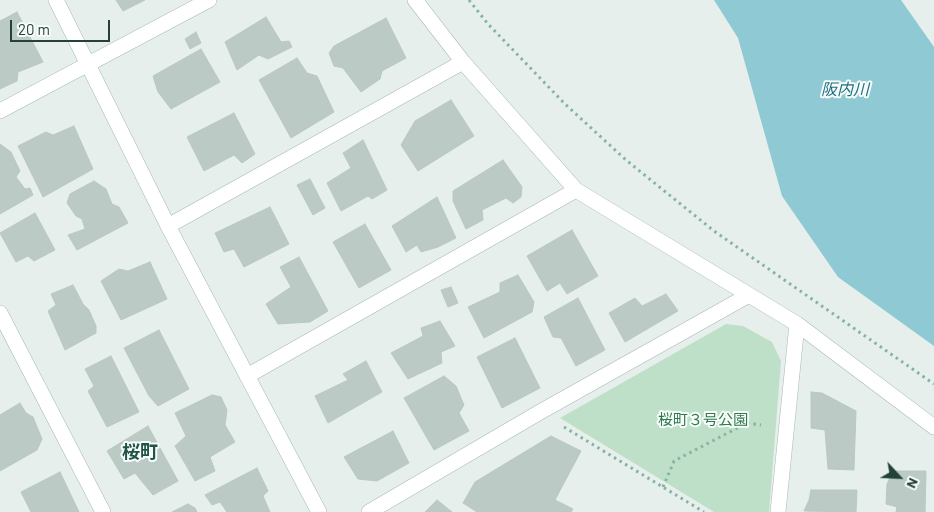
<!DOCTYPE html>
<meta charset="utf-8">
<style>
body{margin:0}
#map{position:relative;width:934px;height:512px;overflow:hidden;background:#e6efeb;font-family:Barlow,sans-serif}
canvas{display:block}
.north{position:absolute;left:874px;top:452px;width:50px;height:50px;-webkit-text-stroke:4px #f7fbf9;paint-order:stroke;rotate:115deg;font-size:14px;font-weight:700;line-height:20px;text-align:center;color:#24423a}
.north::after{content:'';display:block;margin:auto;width:18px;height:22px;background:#24423a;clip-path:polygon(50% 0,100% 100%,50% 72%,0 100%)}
.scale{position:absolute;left:10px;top:20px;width:100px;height:22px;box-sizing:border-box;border:2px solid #24423a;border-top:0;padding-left:6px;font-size:15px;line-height:18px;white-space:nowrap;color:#24423a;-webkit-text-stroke:4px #f7fbf9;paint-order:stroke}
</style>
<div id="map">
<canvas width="934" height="512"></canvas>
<div class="north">N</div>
<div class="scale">20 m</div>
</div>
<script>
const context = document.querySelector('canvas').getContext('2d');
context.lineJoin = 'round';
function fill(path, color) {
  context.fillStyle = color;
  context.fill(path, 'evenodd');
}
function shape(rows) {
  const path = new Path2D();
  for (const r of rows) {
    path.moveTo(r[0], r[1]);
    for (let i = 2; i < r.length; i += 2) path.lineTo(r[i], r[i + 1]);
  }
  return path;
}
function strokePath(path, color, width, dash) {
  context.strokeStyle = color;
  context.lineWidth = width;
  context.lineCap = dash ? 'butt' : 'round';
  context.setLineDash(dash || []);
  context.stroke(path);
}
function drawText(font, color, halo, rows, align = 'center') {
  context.font = font + ' Barlow,"Noto Sans JP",sans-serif';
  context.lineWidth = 4;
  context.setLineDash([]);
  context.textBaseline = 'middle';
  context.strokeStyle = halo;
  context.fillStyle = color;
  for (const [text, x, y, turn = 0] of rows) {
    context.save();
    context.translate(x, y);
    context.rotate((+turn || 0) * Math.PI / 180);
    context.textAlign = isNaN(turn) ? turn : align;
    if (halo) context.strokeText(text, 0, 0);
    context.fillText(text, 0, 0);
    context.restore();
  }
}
fill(shape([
 [726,324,743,326,772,342,781,361,769,512,714,512,560,418]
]), '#bfe0c8');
fill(shape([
 [714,0,901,0,934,47,934,346,838,277,782,196,738,38]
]), '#8ec9d4');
const building = shape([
 [116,0,145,0,123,11,116,0],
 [17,12,43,62,18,72,17,81,0,89,0,21,17,12],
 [266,17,281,42,289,41,292,47,268,59,259,55,237,70,225,42,266,17],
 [386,18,406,58,382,71,380,79,361,92,343,68,334,66,329,53,334,46,386,18],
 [196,32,201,43,190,49,185,39,196,32],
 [201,49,220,82,171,109,158,92,153,76,201,49],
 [297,58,307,73,317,76,334,112,291,138,259,80,297,58],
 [451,100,474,136,418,171,401,145,415,121,451,100],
 [234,113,255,154,242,163,234,155,204,171,187,137,234,113],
 [74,126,93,169,43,197,18,146,46,132,53,135,74,126],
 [363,140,387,190,372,199,368,196,341,211,327,183,351,168,343,153,363,140],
 [0,144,11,152,20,171,16,177,25,189,30,188,33,195,0,214,0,144],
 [503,160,522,187,521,197,513,203,506,198,482,210,483,220,466,229,453,201,453,191,503,160],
 [310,179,325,208,313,215,297,185,310,179],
 [94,181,106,189,112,204,119,207,128,223,77,250,68,235,85,229,82,219,76,216,67,203,70,194,94,181],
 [437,197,456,238,438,247,421,252,417,245,406,252,392,226,437,197],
 [270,207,289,244,244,267,234,249,224,252,215,233,270,207],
 [35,213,55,250,34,261,28,256,16,262,0,233,35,213],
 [365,224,391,270,359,288,333,242,365,224],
 [572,230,598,276,567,294,560,283,547,291,527,256,572,230],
 [299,257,328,311,310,322,278,324,266,304,291,287,280,267,299,257],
 [150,262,167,299,121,320,101,281,119,269,128,271,150,262],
 [518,275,534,302,532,312,484,338,468,307,500,292,500,283,518,275],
 [73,285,83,304,89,310,96,326,96,333,65,350,48,311,56,305,51,294,73,285],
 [451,287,458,303,448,307,441,290,451,287],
 [666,294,678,311,625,342,609,313,635,298,642,306,666,294],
 [578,298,605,350,576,366,561,338,553,337,544,317,578,298],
 [440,321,455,346,441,352,442,363,408,379,391,353,423,336,421,328,440,321],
 [159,330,189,389,158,406,149,396,124,348,159,330],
 [515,338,540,388,502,408,477,357,515,338],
 [111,356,139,412,107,427,88,391,94,386,85,369,111,356],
 [366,361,382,392,328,423,315,396,348,380,343,374,366,361],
 [444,376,456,386,464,405,459,413,469,431,434,450,404,398,444,376],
 [811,392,822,393,856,411,854,470,828,469,825,430,811,428,811,392],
 [212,395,221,397,227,410,225,425,235,442,210,457,215,471,195,481,175,446,186,436,175,413,212,395],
 [20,403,26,413,33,417,42,439,37,450,0,471,0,415,20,403],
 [148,426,178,481,153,495,135,473,124,479,107,451,148,426],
 [393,431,409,463,377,481,358,479,344,457,393,431],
 [551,436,581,451,555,500,573,509,571,512,477,512,463,503,475,482,551,436],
 [257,468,268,491,263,496,270,512,227,512,220,502,212,505,205,495,257,468],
 [893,471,926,471,925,512,896,512,897,507,886,504,887,484,893,471],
 [60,472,79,512,31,512,21,492,60,472],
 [811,490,857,490,856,512,804,511,809,500,811,490],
 [437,500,452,512,425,512,437,500],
 [188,504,195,508,197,512,172,512,188,504]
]);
fill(building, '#bbcac4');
strokePath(building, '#b8c9c2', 1);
const minor = shape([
 [56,0,168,226,319,512],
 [415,0,463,62,576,190,797,324,934,427],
 [0,111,209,0],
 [168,226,463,62],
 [0,313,103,512],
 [247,376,576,190],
 [369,512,540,412,749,295],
 [778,512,797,324]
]);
strokePath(minor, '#a8b8b2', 16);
strokePath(shape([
 [469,0,488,24,565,104,626,160,714,231,934,384],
 [564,427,704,512],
 [663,487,674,461,747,423,761,425]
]), '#86b3a5', 3, [2.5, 4]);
strokePath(minor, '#fff', 15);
drawText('15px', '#2d7a4b', '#f7fbf9', [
 ["桜町３号公園",703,420]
]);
drawText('italic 16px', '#1c6f80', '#f7fbf9', [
 ["阪内川",845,90]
]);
drawText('bold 18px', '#1f5548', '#f7fbf9', [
 ["桜町",140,452]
]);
</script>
